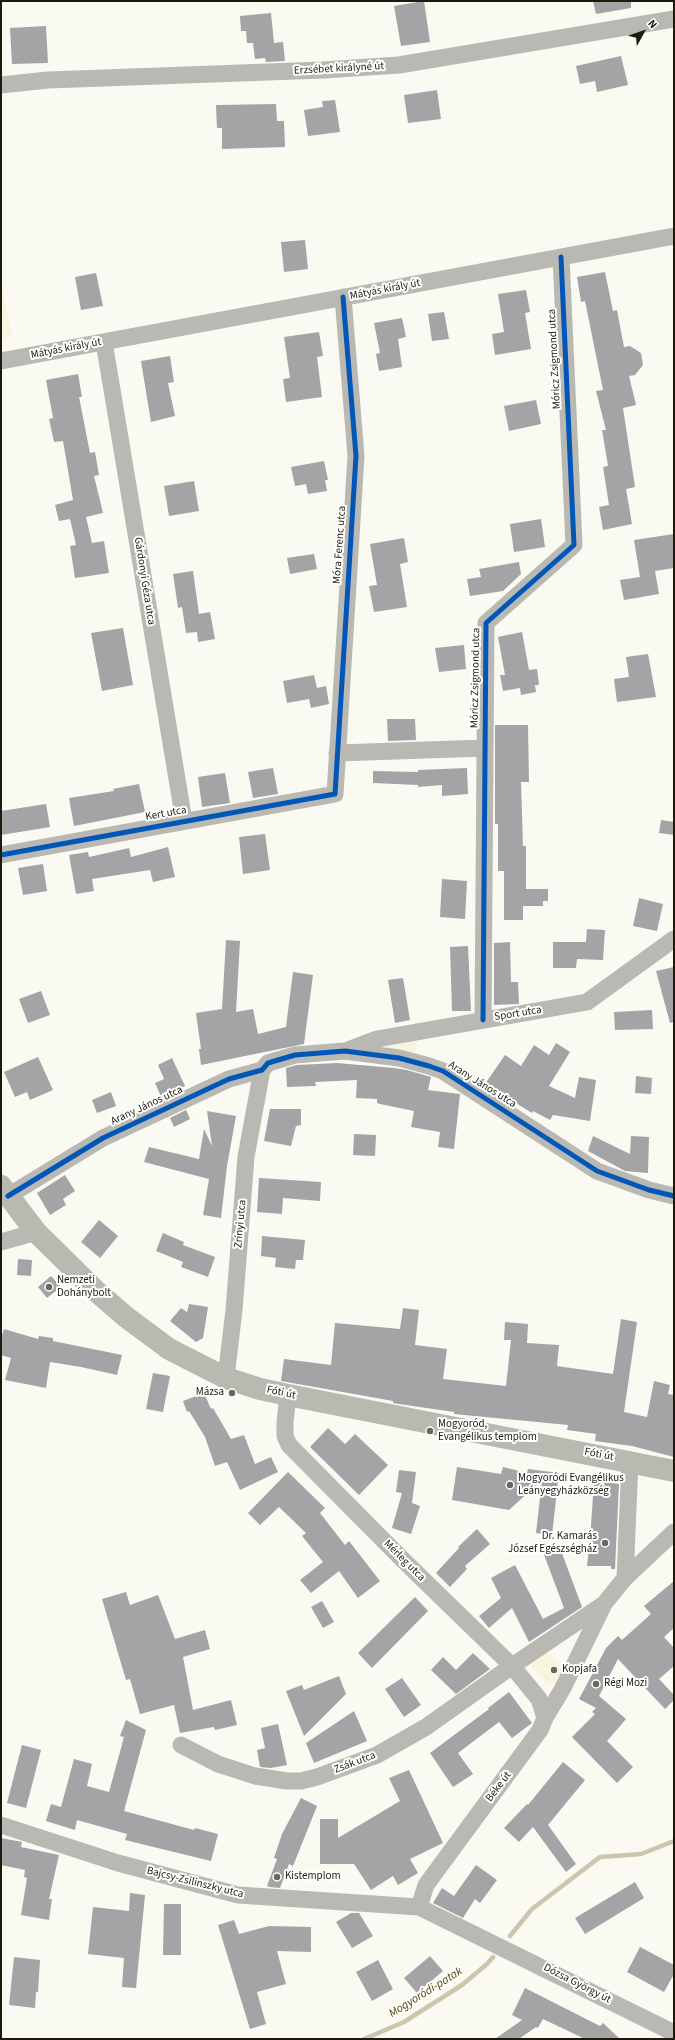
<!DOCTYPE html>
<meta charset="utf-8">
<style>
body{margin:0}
#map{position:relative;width:675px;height:2040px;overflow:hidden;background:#faf9f2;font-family:"Source Sans 3",sans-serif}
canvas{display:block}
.frame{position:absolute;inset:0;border:2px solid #1c1a0d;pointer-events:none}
.north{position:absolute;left:623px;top:12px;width:40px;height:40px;-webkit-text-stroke:3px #fff;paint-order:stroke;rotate:50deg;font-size:11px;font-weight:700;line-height:16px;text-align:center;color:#1c1a0d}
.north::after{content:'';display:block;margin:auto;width:14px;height:18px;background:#1c1a0d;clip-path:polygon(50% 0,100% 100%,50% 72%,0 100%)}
</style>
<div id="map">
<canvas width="675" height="2040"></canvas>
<div class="frame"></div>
<div class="north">N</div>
</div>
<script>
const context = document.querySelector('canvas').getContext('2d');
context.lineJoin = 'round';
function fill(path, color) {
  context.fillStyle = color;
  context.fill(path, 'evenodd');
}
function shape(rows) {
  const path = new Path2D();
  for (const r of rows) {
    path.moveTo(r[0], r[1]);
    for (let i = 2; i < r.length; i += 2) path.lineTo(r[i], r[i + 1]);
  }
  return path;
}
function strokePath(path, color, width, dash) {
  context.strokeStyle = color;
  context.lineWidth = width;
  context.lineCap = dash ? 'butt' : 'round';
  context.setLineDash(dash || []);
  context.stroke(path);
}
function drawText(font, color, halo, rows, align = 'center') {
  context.font = font + ' "Source Sans 3",sans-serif';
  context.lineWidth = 4;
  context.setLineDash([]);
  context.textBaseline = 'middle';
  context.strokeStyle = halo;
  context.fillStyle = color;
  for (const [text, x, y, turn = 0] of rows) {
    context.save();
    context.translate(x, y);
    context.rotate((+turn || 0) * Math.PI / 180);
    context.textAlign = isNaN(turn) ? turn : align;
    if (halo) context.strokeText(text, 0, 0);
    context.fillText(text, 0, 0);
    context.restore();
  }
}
fill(shape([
 [1,282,12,336,1,338],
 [418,1036,415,1057,360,1049],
 [546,1652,565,1670,556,1684,547,1682,532,1667,534,1661]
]), '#f7f4df');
strokePath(shape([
 [510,1936,532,1909,600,1857,641,1854,674,1841],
 [364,2039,404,2022,462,1985,487,1964,493,1957]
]), '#cbc7ae', 4.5);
fill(shape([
 [424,1,430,42,401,46,394,6],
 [593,1,631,1,631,8,596,14],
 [271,13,274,43,283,42,285,61,266,62,265,58,255,59,253,43,247,43,246,31,241,31,240,16],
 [46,26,48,63,12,64,10,28],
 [621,56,628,85,597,92,595,81,580,84,576,66],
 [437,90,441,119,408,123,404,95],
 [335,100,340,132,308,136,304,110,323,107,322,101],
 [276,104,277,121,284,121,285,147,222,149,222,128,217,128,216,105],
 [305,240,308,269,284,272,281,242],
 [605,272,613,311,617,310,624,347,630,346,641,353,643,365,635,375,629,376,636,405,623,408,635,487,626,489,632,524,603,530,599,507,609,505,603,467,608,466,602,430,606,430,596,391,603,390,585,301,581,302,577,277],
 [96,273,103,306,81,310,75,277],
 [526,290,530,312,525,313,531,349,495,355,492,334,504,332,498,294],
 [444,312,449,339,432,341,428,314],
 [402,318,406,337,398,339,402,367,379,371,376,354,380,353,374,323],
 [319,332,323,356,317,357,322,397,286,402,283,379,290,378,284,337],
 [170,356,174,382,168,383,175,416,151,422,141,361],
 [78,374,82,397,79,397,90,453,95,452,99,475,94,476,103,513,86,517,92,543,104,541,109,573,75,578,70,546,76,545,70,519,59,521,55,505,73,500,63,441,54,442,49,419,53,418,46,380],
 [536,400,541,424,509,431,504,406],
 [324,461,328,480,325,480,327,491,308,494,306,484,295,486,291,467],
 [194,481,199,511,169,516,164,486],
 [541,519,545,547,514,552,510,524],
 [674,534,674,568,655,571,659,594,624,600,620,580,640,577,634,540],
 [404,538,408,562,400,564,407,607,374,612,369,586,377,585,370,544],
 [314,554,317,569,290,574,287,558],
 [519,562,521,574,503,591,470,596,467,579,481,577,479,569],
 [193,571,199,614,210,612,215,639,198,642,197,632,186,633,182,607,178,608,173,574],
 [123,628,133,685,102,691,91,633],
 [522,632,529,670,537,669,539,685,535,685,536,692,521,695,520,688,503,691,500,675,505,675,498,637],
 [464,645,466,669,439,672,435,648],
 [648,654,656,697,617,702,614,679,629,677,626,657],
 [314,675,317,688,326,686,329,704,311,708,309,699,287,703,283,681],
 [387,719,415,719,416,740,388,741],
 [495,725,528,725,529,782,521,782,523,846,526,846,526,889,548,889,548,901,543,901,543,906,523,906,523,920,504,920,504,871,498,871,498,824,495,824],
 [273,768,278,794,253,798,248,772],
 [467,768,468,794,442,796,442,785,418,787,418,785,373,783,373,771,418,772,418,770],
 [225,773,230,803,202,807,198,777],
 [139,784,145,812,74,826,69,798,114,791,113,789],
 [46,804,50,827,1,835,1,811],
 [661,820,674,822,674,835,659,833],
 [265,834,270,870,243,874,239,837],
 [168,847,175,877,153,882,150,870,92,879,94,891,76,894,69,855,88,852,89,857,129,848,131,857],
 [43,864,47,891,23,895,18,868],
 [442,879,467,881,465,919,440,917],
 [639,898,663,904,657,931,633,926],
 [587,929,605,930,603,960,577,959,576,968,553,968,553,942,586,942],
 [226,940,240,941,236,1012,253,1009,258,1034,286,1027,293,972,313,975,304,1044,201,1065,199,1049,201,1049,196,1013,222,1009],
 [510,942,511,982,518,982,519,1004,494,1005,494,943],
 [468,946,471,1011,452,1011,450,947],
 [674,967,674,1022,670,1023,656,971],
 [403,978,410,1020,395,1023,388,980],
 [41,991,50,1015,28,1023,19,999],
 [652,1010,653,1029,615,1030,614,1012],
 [556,1043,570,1052,549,1086,575,1098,579,1077,596,1080,590,1121,553,1115,550,1120,533,1111,532,1113,485,1084,505,1055,521,1066,534,1045,549,1055],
 [38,1057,53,1090,30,1100,27,1092,15,1097,4,1072],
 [172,1058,185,1086,162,1099,155,1083,164,1079,158,1065],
 [337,1063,394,1068,407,1070,431,1077,428,1090,460,1094,454,1149,438,1147,440,1132,411,1127,414,1111,380,1104,377,1103,377,1099,356,1098,357,1080,315,1082,316,1086,287,1087,286,1068,297,1065],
 [636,1076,652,1078,651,1094,635,1093],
 [111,1092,116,1106,97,1113,92,1100],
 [270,1109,301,1109,301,1125,296,1126,291,1146,264,1141],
 [186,1110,190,1119,174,1127,170,1118],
 [207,1111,236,1116,227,1166,221,1218,203,1215,209,1179,144,1162,149,1147,199,1159,204,1129,212,1146],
 [354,1134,376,1135,375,1156,353,1155],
 [593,1136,630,1154,631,1136,649,1137,648,1173,625,1171,588,1151],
 [65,1175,75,1191,63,1199,66,1205,50,1215,37,1193],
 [259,1178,321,1182,320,1201,283,1198,282,1214,257,1212],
 [99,1220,118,1236,100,1258,81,1242],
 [163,1233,184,1242,183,1245,215,1257,208,1277,181,1267,183,1262,156,1251],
 [262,1236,305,1240,303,1260,296,1260,295,1269,275,1267,276,1258,261,1256],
 [18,1259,32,1260,31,1276,17,1275],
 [51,1276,61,1287,47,1298,38,1287],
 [189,1304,208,1307,203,1338,196,1342,170,1321,181,1308,187,1312],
 [403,1308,419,1310,415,1345,447,1349,443,1379,506,1386,511,1340,504,1340,505,1322,528,1324,527,1343,559,1345,557,1366,613,1374,621,1319,637,1322,624,1412,647,1417,654,1381,670,1385,668,1394,674,1395,674,1457,632,1446,595,1441,596,1434,567,1430,568,1425,454,1414,454,1412,399,1404,393,1403,393,1401,281,1381,284,1359,331,1365,335,1323,400,1329],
 [4,1329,38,1339,39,1336,53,1338,53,1341,122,1355,117,1375,81,1367,50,1362,46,1388,5,1380,11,1358,1,1355,1,1338],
 [153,1373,170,1376,163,1412,146,1409],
 [204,1393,211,1409,213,1408,231,1439,244,1435,255,1464,271,1457,278,1472,240,1490,227,1462,215,1466,205,1437,189,1411,187,1412,183,1401],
 [328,1428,345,1444,355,1434,388,1465,359,1495,310,1447],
 [457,1467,501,1474,503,1467,527,1473,528,1469,559,1473,552,1535,536,1533,542,1480,509,1510,452,1500],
 [399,1470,416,1472,412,1503,420,1506,411,1534,392,1528,402,1493,396,1492],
 [288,1472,325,1508,320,1513,345,1545,349,1541,380,1581,358,1598,339,1571,311,1593,300,1580,323,1562,302,1536,306,1533,279,1507,260,1525,248,1513],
 [594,1481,619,1484,615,1569,611,1569,611,1566,587,1566,590,1540,592,1540,590,1540],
 [477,1529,490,1544,465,1566,467,1569,450,1587,436,1573,459,1548,458,1547],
 [560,1548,582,1607,529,1642,512,1608,489,1628,479,1616,501,1598,491,1578,515,1565,543,1619,564,1608,543,1552],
 [674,1581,674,1628,664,1637,674,1648,674,1666,659,1679,674,1695,674,1700,665,1709,618,1659,599,1696,626,1719,607,1741,633,1767,617,1783,572,1737,595,1714,592,1712,596,1708,579,1699,606,1648,618,1636,622,1640,651,1614,644,1606],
 [126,1592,130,1605,158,1595,175,1639,205,1630,210,1649,183,1657,193,1710,231,1700,237,1725,215,1730,214,1727,180,1733,174,1705,140,1714,130,1679,126,1680,102,1599],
 [415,1597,428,1611,372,1668,358,1653],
 [322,1601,334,1622,323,1628,311,1607],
 [473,1653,490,1669,456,1694,431,1670,443,1657,456,1670],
 [339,1676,346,1694,304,1736,286,1691,302,1685,304,1690],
 [402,1678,421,1705,404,1717,385,1689],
 [509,1692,532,1723,512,1738,499,1722,458,1753,473,1774,453,1787,430,1753,489,1709,488,1708],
 [354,1711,367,1741,314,1763,306,1743],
 [126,1720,146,1730,124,1811,194,1830,195,1828,218,1834,211,1861,125,1840,127,1834,77,1820,75,1830,46,1821,51,1804,61,1807,74,1759,92,1764,87,1786,109,1792,124,1737,120,1736],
 [278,1724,287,1765,271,1768,260,1767,257,1750,265,1748,261,1728],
 [22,1745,41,1750,26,1808,7,1803],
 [563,1762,585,1780,548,1825,576,1864,566,1872,533,1827,519,1842,504,1828,527,1804,528,1805],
 [409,1770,443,1843,410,1859,418,1873,398,1885,393,1876,371,1890,354,1864,320,1864,320,1819,338,1819,338,1838,400,1801,389,1778],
 [301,1798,317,1806,293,1866,289,1864,280,1888,270,1887,267,1886,277,1859,274,1858,282,1834],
 [1,1838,22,1842,21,1847,59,1855,49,1899,52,1899,49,1920,21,1915,27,1878,24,1877,25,1870,1,1865],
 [476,1865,497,1880,480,1903,475,1899,463,1918,433,1903,442,1888,454,1896],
 [635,1882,644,1898,585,1934,575,1918],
 [130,1893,145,1895,136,1988,122,1987,124,1958,88,1954,93,1907,129,1911],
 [164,1904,181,1904,181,1955,163,1955],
 [351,1913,359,1913,373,1936,352,1948,336,1922],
 [234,1920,239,1934,269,1926,311,1927,311,1952,277,1951,286,1984,257,1992,266,2024,250,2029,218,1925],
 [640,1947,674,1965,674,1974,664,1992,627,1972],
 [430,1956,443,1971,417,1993,404,1978],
 [14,1957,40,1960,38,1992,36,1992,35,2008,9,2005],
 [378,1960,393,1989,372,2001,356,1972],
 [525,1988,600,2026,603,2023,620,2039,585,2039,543,2019,538,2028,536,2027,519,2039,495,2039,522,2020,512,2015]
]), '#a3a4a6');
strokePath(shape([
 [1,85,48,80,323,70,399,65,674,19],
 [104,342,184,821],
 [1,361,674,236],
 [337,753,485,748],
 [1,855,335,794,356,456,343,297],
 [483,1020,486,623,574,545,561,257],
 [348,1050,377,1039,587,1002,674,939],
 [8,1196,103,1138,229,1079,262,1070,268,1063,295,1055,345,1051,399,1058,429,1066,443,1071,597,1171,649,1190,674,1196],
 [1,1242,36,1232],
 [226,1378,234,1310,246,1157,262,1070],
 [288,1395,285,1422,285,1436,289,1445,402,1559,512,1666,539,1699,545,1718],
 [625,1578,630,1462],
 [181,1745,218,1764,255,1776,287,1781,301,1781,317,1777,377,1755,426,1727,512,1666,604,1604],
 [1,1825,118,1863,238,1895,419,1907,674,2033],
 [419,1907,426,1885,540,1730,545,1718,563,1688,604,1604,625,1578,674,1532]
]), '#b9b8b2', 17);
strokePath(shape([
 [1,1186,36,1232,97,1292,126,1317,169,1349,226,1378,260,1389,288,1395,674,1471]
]), '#b9b8b1', 22);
strokePath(shape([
 [1,855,335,794,356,456,343,297],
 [483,1020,486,623,574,545,561,257],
 [8,1196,103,1138,229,1079,262,1070,268,1063,295,1055,345,1051,399,1058,429,1066,443,1071,597,1171,649,1190,674,1196]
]), '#0057b8', 5);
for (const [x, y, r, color] of [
 [49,1287,4,"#6a685d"],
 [232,1393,4,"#6a685d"],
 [430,1431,4,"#6a685d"],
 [510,1485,4,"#6a685d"],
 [605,1543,4,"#6a685d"],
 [554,1670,4,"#6a685d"],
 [596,1684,4,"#6a685d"],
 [277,1877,4,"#6a685d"]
]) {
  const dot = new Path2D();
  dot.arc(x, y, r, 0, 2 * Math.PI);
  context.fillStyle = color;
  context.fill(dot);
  strokePath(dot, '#fff', 1.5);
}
drawText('11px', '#1c1a0d', '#fff', [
 ["Erzsébet királyné út",339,69,-3],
 ["Mátyás király út",385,290,-11],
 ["Mátyás király út",66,349,-11],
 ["Móricz Zsigmond utca",555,359,-93],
 ["Móra Ferenc utca",340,545,-86],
 ["Gárdonyi Géza utca",144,581,81],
 ["Móricz Zsigmond utca",476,678,-89],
 ["Kert utca",166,814,-10],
 ["Sport utca",518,1014,-9],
 ["Arany János utca",482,1085,32],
 ["Arany János utca",147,1106,-25],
 ["Zrínyi utca",241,1224,-85],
 ["Fóti út",281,1393,12],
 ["Fóti út",599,1455,11],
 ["Mérleg utca",404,1561,45],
 ["Zsák utca",355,1763,-21],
 ["Béke út",499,1787,-53],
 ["Bajcsy-Zsilinszky utca",195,1883,14],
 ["Dózsa György út",577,1984,27]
]);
drawText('11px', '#1c1a0d', '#fff', [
 ["Nemzeti",57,1281],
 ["Dohánybolt",57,1294],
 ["Mázsa",224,1393,"right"],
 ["Mogyoród,",438,1425],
 ["Evangélikus templom",438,1438],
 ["Mogyoródi Evangélikus",518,1479],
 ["Leányegyházközség",518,1492],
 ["Dr. Kamarás",597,1537,"right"],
 ["József Egészségház",597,1550,"right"],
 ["Kopjafa",562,1670],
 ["Régi Mozi",604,1684],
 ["Kistemplom",285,1877]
], 'left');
drawText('italic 12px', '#4e4408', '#fff', [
 ["Mogyoródi-patak",426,1993,-32]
]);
</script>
